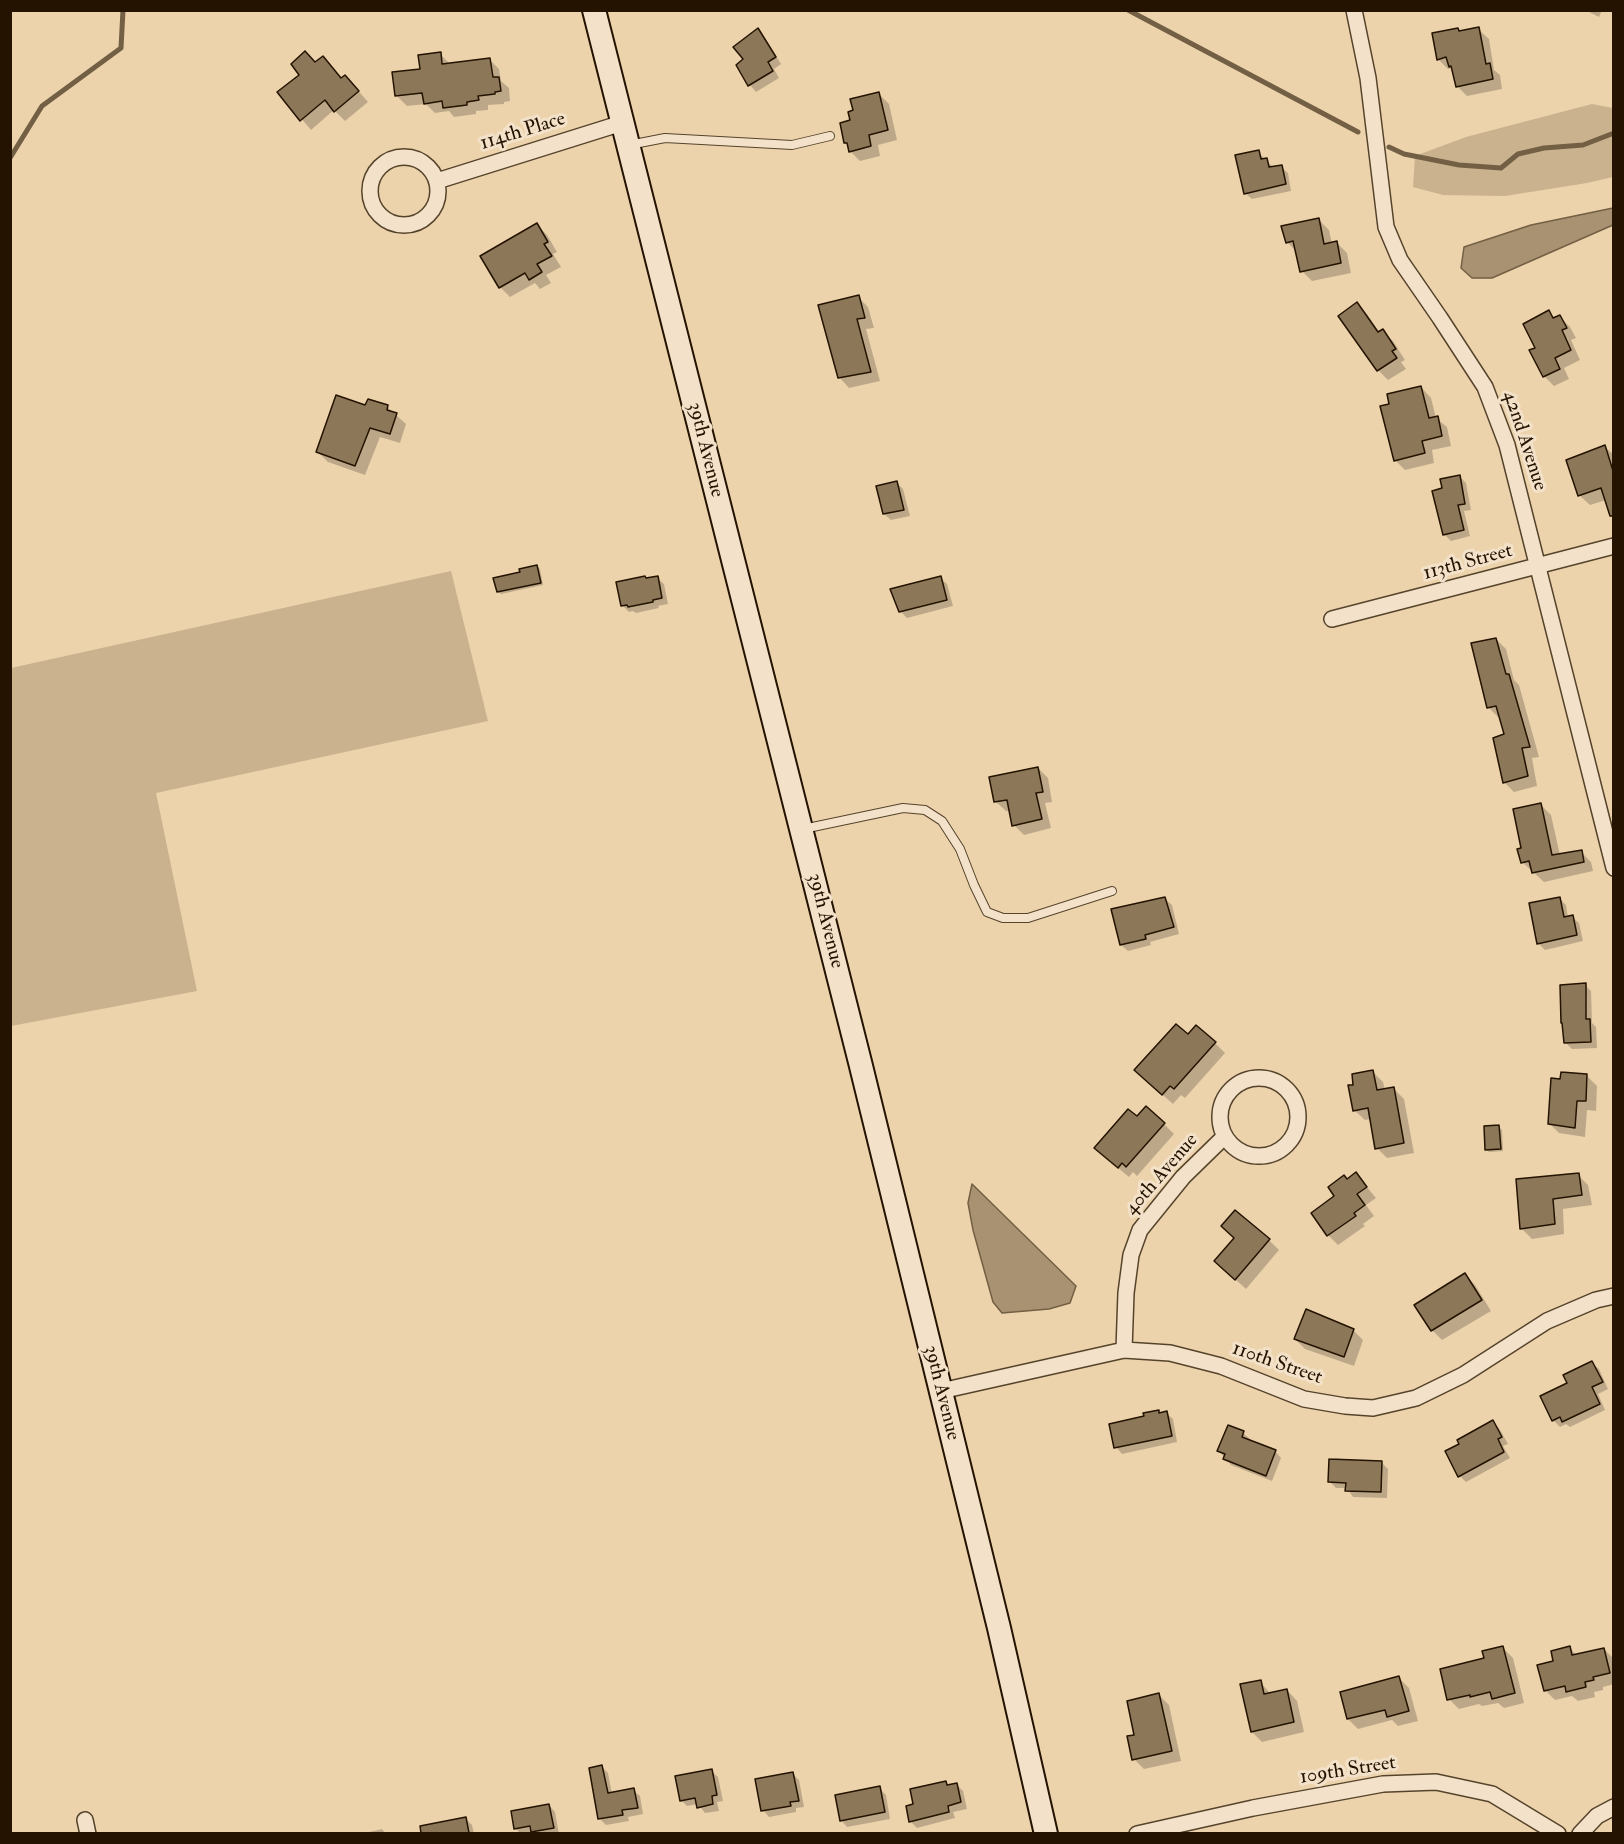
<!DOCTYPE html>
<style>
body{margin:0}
#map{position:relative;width:1624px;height:1844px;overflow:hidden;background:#ecd3ac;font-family:"IM FELL Double Pica",serif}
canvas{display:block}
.frame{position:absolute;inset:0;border:12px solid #241300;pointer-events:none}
</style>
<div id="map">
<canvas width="1624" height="1844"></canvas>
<div class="frame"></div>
</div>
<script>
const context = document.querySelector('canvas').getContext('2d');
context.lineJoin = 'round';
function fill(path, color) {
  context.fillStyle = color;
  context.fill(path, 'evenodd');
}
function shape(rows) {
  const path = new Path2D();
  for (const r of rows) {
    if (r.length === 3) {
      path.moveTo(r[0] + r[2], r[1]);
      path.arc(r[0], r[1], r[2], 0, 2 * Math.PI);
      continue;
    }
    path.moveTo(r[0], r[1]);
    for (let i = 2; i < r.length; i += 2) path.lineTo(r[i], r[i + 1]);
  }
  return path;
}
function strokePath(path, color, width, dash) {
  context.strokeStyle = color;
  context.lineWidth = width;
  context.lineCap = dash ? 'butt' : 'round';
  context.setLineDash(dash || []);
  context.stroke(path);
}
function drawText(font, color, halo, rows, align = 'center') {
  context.font = font + ' "IM FELL Double Pica",serif';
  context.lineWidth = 6;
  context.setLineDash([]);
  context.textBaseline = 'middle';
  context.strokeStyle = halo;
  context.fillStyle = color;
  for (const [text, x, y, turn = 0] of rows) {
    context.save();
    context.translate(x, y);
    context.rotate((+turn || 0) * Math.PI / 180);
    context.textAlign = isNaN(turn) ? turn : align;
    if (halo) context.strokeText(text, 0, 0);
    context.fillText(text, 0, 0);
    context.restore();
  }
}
fill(shape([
 [1592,104,1613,108,1613,177,1587,183,1505,196,1443,195,1413,187,1415,156,1466,137],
 [451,571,488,721,156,793,197,991,11,1026,11,668]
]), '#cab28f');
const water = shape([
 [1613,208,1613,225,1492,278,1472,278,1461,268,1464,247,1531,225,1613,208],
 [972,1184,1076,1286,1070,1303,1049,1309,1002,1313,993,1302,973,1230,968,1203,972,1184]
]);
fill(water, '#a89272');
strokePath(water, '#735f44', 1.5);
fill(shape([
 [1585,10,1602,10,1599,17],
 [1478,29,1489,39,1494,70,1500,75,1502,89,1467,96,1457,86,1452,68,1448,69,1438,59,1460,33],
 [757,30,764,37,781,64,774,69,779,78,756,92,750,85,738,66,746,60],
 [440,54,450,64,489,59,499,69,501,81,509,88,510,101,504,102,504,104,488,105,488,110,476,111,476,114,454,117,449,111,435,113,426,104,407,106,397,96,421,70],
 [323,58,342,79,355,87,368,102,345,121,334,110,311,130,279,92],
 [879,94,889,104,897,140,878,145,880,156,860,161,850,151,849,146,846,143,852,121],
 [1258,152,1274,168,1281,167,1288,173,1291,191,1252,199,1245,193],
 [1319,220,1329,230,1332,244,1337,243,1347,253,1351,273,1312,281,1302,271,1297,252,1287,242],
 [537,225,547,235,557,252,553,254,561,267,546,275,551,283,540,289,535,283,510,297,500,287],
 [858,297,868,307,874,328,866,329,880,381,849,388,839,377],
 [1357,304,1367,314,1380,333,1382,331,1393,341,1405,360,1401,362,1406,369,1388,380,1378,370],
 [1549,312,1555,318,1560,317,1570,327,1576,338,1571,340,1580,360,1564,368,1569,379,1554,386,1544,376,1537,348],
 [1421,387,1431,398,1436,418,1447,427,1451,446,1432,450,1434,463,1405,470,1395,460,1391,405],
 [366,406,387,407,406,424,400,443,380,437,365,475,328,462,318,452],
 [1605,447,1614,455,1614,503,1609,499,1590,505,1579,495],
 [1459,476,1466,483,1471,510,1464,511,1470,536,1451,541,1444,534,1444,489],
 [897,483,903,489,910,516,891,520,884,514],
 [537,566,540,569,543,585,501,594,498,592],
 [657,578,664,584,668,604,658,606,659,608,636,613,633,611,629,612,622,605,647,580],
 [940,578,947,584,953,606,907,618,900,611],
 [1496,639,1506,649,1514,680,1519,685,1539,757,1532,758,1537,786,1514,792,1504,782,1506,735,1501,717,1498,717,1488,707],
 [1038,768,1048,778,1052,802,1045,803,1051,828,1024,835,1014,825,1011,811,1006,811,995,801],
 [1541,805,1551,815,1560,855,1581,852,1591,862,1593,871,1544,882,1522,862,1523,849],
 [1559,898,1566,905,1568,918,1572,917,1579,923,1583,941,1545,950,1538,943],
 [1165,899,1172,905,1179,934,1150,942,1151,945,1128,951,1121,945],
 [1585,985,1591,991,1592,1023,1596,1027,1597,1048,1572,1049,1565,1042],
 [1215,1043,1225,1053,1185,1098,1181,1095,1173,1104,1146,1080],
 [1373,1072,1383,1082,1385,1090,1393,1088,1404,1099,1414,1153,1387,1158,1377,1148,1371,1119,1365,1120,1354,1110,1355,1086],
 [1587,1076,1597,1086,1596,1111,1587,1110,1585,1137,1559,1133,1549,1123,1562,1081],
 [1137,1119,1164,1124,1174,1134,1137,1176,1133,1172,1129,1177,1106,1158],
 [1499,1127,1502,1130,1503,1151,1489,1152,1486,1149],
 [1356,1174,1376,1198,1366,1205,1374,1216,1363,1224,1365,1226,1338,1245,1328,1235,1336,1196,1347,1180],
 [1578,1175,1588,1185,1592,1205,1563,1209,1564,1234,1532,1239,1522,1229],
 [1236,1238,1269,1240,1279,1250,1246,1289,1226,1271],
 [1465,1275,1475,1285,1491,1311,1442,1340,1432,1330,1416,1305],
 [1353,1330,1363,1340,1354,1366,1305,1349,1295,1339],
 [1592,1363,1599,1369,1608,1389,1598,1394,1605,1410,1570,1427,1566,1424,1560,1427,1553,1420,1569,1384],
 [1158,1411,1161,1414,1166,1413,1173,1419,1177,1442,1122,1454,1116,1447,1146,1417],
 [1493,1422,1499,1428,1508,1444,1503,1446,1510,1458,1466,1482,1460,1476,1461,1445],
 [1243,1433,1250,1439,1249,1441,1275,1451,1281,1458,1272,1481,1231,1465,1219,1451],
 [1382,1463,1388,1469,1387,1498,1353,1497,1347,1488,1336,1488,1329,1481],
 [1503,1648,1513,1658,1524,1703,1504,1708,1498,1703,1482,1706,1479,1704,1459,1709,1449,1699,1486,1659],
 [1570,1648,1577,1656,1604,1649,1614,1659,1614,1684,1603,1687,1603,1690,1594,1692,1595,1697,1578,1701,1572,1696,1555,1700,1545,1690,1555,1662],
 [1399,1678,1409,1688,1418,1721,1398,1726,1392,1720,1358,1729,1348,1719],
 [1260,1682,1271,1694,1287,1690,1297,1701,1304,1732,1262,1742,1252,1732],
 [1159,1695,1169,1705,1181,1761,1144,1769,1134,1759,1136,1736],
 [602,1767,608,1773,612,1794,633,1790,640,1796,643,1814,628,1817,629,1821,606,1825,600,1819,591,1769],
 [711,1771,718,1777,723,1801,717,1802,719,1811,705,1813,698,1804,687,1806,681,1800],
 [793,1774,799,1780,804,1807,796,1808,796,1812,769,1817,763,1810],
 [946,1782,949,1786,956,1784,963,1791,967,1809,953,1812,955,1818,917,1828,911,1822,907,1807,915,1806],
 [879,1788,886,1795,890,1819,847,1827,841,1820],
 [549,1805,555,1812,559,1834,521,1834,516,1829],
 [466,1819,472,1825,474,1834,421,1834,420,1828],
 [382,1829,386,1834,361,1834]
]), '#0003');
strokePath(shape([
 [1128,10,1358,132],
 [1389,147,1404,154,1459,165,1501,168,1518,154,1544,148,1583,145,1614,133],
 [10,158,42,106,121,48,123,10]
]), '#735f44', 5);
const building = shape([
 [1479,27,1486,64,1490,63,1493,79,1456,87,1451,66,1449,67,1446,57,1437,60,1432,33,1458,28,1459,31,1479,27],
 [758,28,776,57,768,62,773,71,748,86,736,65,743,59,733,47,758,28],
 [305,51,315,62,323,56,341,78,345,75,359,91,334,112,325,100,300,121,277,92,299,75,291,64,305,51],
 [441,52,442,64,490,58,493,77,499,77,501,91,495,92,495,94,478,96,479,100,467,102,467,105,443,108,442,101,424,104,422,93,395,96,392,72,420,69,418,55,441,52],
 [879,92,888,130,869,135,871,146,849,152,847,143,844,143,840,123,850,120,848,112,853,110,850,99,879,92],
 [1259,150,1261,159,1267,158,1269,167,1282,165,1286,184,1244,194,1235,155,1259,150],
 [1319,218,1324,244,1337,241,1341,263,1300,272,1293,241,1286,243,1281,226,1319,218],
 [537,223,548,242,544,244,552,256,537,264,542,272,529,280,525,273,499,288,480,256,537,223],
 [859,295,865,318,857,319,871,372,838,378,818,305,859,295],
 [1357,302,1378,332,1383,329,1396,349,1392,351,1397,358,1377,371,1338,316,1357,302],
 [1549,310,1553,318,1560,315,1567,328,1562,330,1571,350,1555,358,1560,369,1543,377,1529,350,1535,348,1523,324,1549,310],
 [1421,386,1429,418,1438,416,1442,436,1422,441,1425,453,1394,461,1380,406,1389,404,1387,394,1421,386],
 [336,395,365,405,368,399,388,405,387,410,397,413,390,434,370,428,355,466,316,452,336,395],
 [1605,445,1614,474,1614,516,1610,516,1601,488,1578,496,1566,460,1605,445],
 [1460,475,1465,504,1458,505,1464,530,1443,535,1432,491,1442,488,1440,479,1460,475],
 [897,481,904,510,883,514,876,486,897,481],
 [537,565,541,583,497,592,493,578,520,572,519,569,537,565],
 [645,576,646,578,658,576,662,598,653,600,653,602,628,607,627,605,621,606,616,582,645,576],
 [941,576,947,600,899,612,890,589,941,576],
 [1496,638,1506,674,1509,674,1530,747,1522,748,1528,776,1503,783,1493,738,1504,734,1496,706,1487,708,1471,643,1496,638],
 [1038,767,1043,792,1036,793,1042,819,1012,826,1007,800,994,802,989,777,1038,767],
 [1541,803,1552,855,1582,850,1584,862,1532,873,1529,861,1521,863,1517,849,1521,848,1513,809,1541,803],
 [1165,897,1174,927,1145,935,1146,939,1120,945,1111,909,1165,897],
 [1560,897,1564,917,1573,915,1577,935,1537,944,1529,903,1560,897],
 [1586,983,1586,1019,1590,1019,1591,1042,1564,1043,1562,1023,1561,1023,1560,985,1586,983],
 [1176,1024,1188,1034,1196,1025,1216,1042,1174,1089,1170,1086,1162,1095,1134,1070,1176,1024],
 [1373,1070,1377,1090,1394,1087,1404,1143,1375,1149,1368,1108,1353,1111,1348,1085,1353,1085,1352,1074,1373,1070],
 [1561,1072,1587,1074,1586,1101,1577,1101,1575,1128,1548,1124,1551,1078,1560,1079,1561,1072],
 [1146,1106,1165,1123,1126,1167,1122,1163,1118,1168,1094,1148,1128,1109,1137,1116,1146,1106],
 [1499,1125,1501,1149,1485,1150,1484,1126,1499,1125],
 [1356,1172,1367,1187,1357,1194,1365,1205,1354,1213,1356,1216,1327,1236,1311,1213,1334,1196,1328,1187,1344,1175,1347,1179,1356,1172],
 [1579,1173,1582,1195,1553,1199,1555,1224,1520,1229,1516,1179,1579,1173],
 [1235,1210,1270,1239,1235,1280,1214,1261,1234,1238,1221,1226,1235,1210],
 [1465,1273,1482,1300,1431,1331,1414,1305,1465,1273],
 [1306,1309,1354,1329,1344,1357,1294,1339,1306,1309],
 [1592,1361,1603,1382,1592,1387,1600,1404,1562,1422,1560,1417,1552,1421,1540,1396,1567,1383,1563,1375,1592,1361],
 [1159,1410,1159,1413,1167,1411,1172,1436,1114,1448,1109,1424,1144,1416,1143,1413,1159,1410],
 [1493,1420,1502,1437,1498,1439,1504,1452,1458,1477,1445,1451,1459,1444,1457,1440,1493,1420],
 [1228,1425,1244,1431,1242,1437,1276,1450,1266,1476,1223,1459,1225,1454,1217,1451,1228,1425],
 [1329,1459,1382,1461,1381,1492,1345,1491,1346,1483,1328,1482,1329,1459],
 [1503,1646,1515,1693,1492,1699,1490,1692,1470,1697,1470,1695,1447,1700,1440,1669,1484,1658,1482,1651,1503,1646],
 [1570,1646,1572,1655,1604,1648,1610,1673,1593,1677,1594,1680,1585,1682,1586,1687,1566,1692,1565,1686,1544,1691,1537,1665,1553,1661,1551,1651,1570,1646],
 [1399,1676,1409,1711,1387,1717,1385,1710,1347,1719,1340,1692,1399,1676],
 [1261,1680,1264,1694,1287,1689,1294,1722,1251,1732,1240,1684,1261,1680],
 [1159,1693,1172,1751,1132,1760,1127,1736,1134,1735,1127,1701,1159,1693],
 [602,1765,608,1793,634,1788,638,1808,622,1810,623,1815,598,1819,589,1768,602,1765],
 [712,1769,717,1795,712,1796,713,1804,697,1808,695,1798,680,1801,675,1776,712,1769],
 [793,1772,799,1801,790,1802,791,1806,761,1811,755,1779,793,1772],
 [946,1781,947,1785,957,1783,961,1802,948,1806,949,1812,909,1822,906,1806,913,1804,910,1789,946,1781],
 [880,1786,885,1812,840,1821,835,1795,880,1786],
 [549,1804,554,1828,531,1832,530,1826,514,1829,511,1811,549,1804],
 [466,1817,469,1833,421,1833,420,1826,466,1817]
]);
fill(building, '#8c7759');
strokePath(building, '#241300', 1.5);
const service = shape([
 [629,145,665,138,792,145,830,136],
 [803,829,903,808,925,810,942,821,960,849,974,885,987,912,1003,918,1028,918,1112,891]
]);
const minor = shape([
 [1354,10,1368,78,1386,227,1400,260,1440,318,1485,387,1507,445,1614,868],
 [404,191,34],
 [437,181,622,123],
 [1332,619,1614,546],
 [1259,1117,39],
 [1124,1350,1126,1293,1131,1255,1140,1230,1183,1177,1225,1136],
 [941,1391,1124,1350,1170,1353,1221,1366,1304,1399,1345,1406,1373,1408,1416,1398,1463,1375,1547,1321,1596,1300,1614,1296],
 [85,1820,88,1834],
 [1137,1834,1253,1808,1383,1784,1436,1782,1492,1794,1558,1834],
 [1580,1834,1597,1816,1614,1807]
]);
const secondary = shape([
 [594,10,860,1062,999,1628,1046,1834]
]);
strokePath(service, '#56432b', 10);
strokePath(minor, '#56432b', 18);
strokePath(secondary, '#241300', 26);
strokePath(service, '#f3e2c9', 8);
strokePath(minor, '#f3e2c9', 15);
strokePath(secondary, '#f3e2c9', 22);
drawText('20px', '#241300', '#f3e2c9', [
 ["114th Place",523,132,-17],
 ["42nd Avenue",1524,441,72],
 ["39th Avenue",705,450,76],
 ["113th Street",1468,563,-15],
 ["39th Avenue",825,921,76],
 ["40th Avenue",1162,1175,-49],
 ["110th Street",1277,1364,19],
 ["39th Avenue",941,1393,76],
 ["109th Street",1348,1771,-9]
]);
</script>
